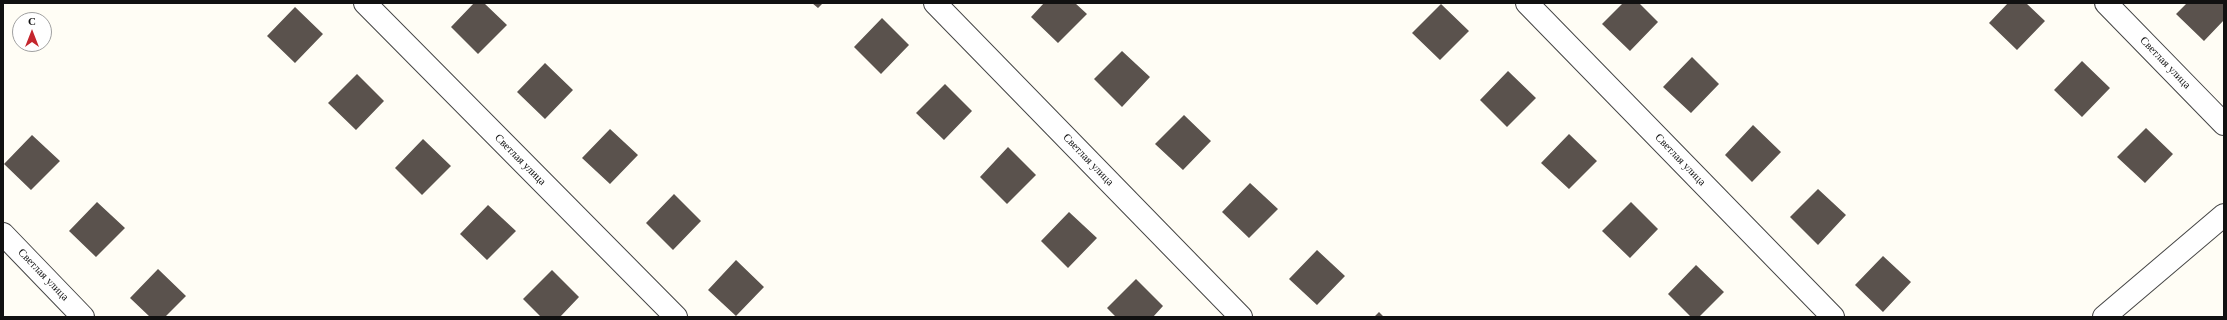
<!DOCTYPE html>
<meta charset="utf-8">
<style>
body{margin:0}
#map{position:relative;width:2227px;height:320px;overflow:hidden;background:#fffdf5;font-family:"Times New Roman",serif}
canvas{display:block}
.frame{position:absolute;inset:0;border:4px solid #111;pointer-events:none}
.north{position:absolute;left:12px;top:12px;width:40px;height:40px;box-sizing:border-box;background:#fff;border:1px solid #a0a0a0;border-radius:50%;rotate:0deg;font-size:11px;font-weight:700;line-height:16px;text-align:center;color:#111}
.north::after{content:'';display:block;margin:auto;width:14px;height:18px;background:#c4262e;clip-path:polygon(50% 0,100% 100%,50% 72%,0 100%)}
</style>
<div id="map">
<canvas width="2227" height="320"></canvas>
<div class="frame"></div>
<div class="north">С</div>
</div>
<script>
const context = document.querySelector('canvas').getContext('2d');
context.lineJoin = 'round';
function fill(path, color) {
  context.fillStyle = color;
  context.fill(path, 'evenodd');
}
function shape(rows) {
  const path = new Path2D();
  for (const r of rows) {
    path.moveTo(r[0], r[1]);
    for (let i = 2; i < r.length; i += 2) path.lineTo(r[i], r[i + 1]);
  }
  return path;
}
function strokePath(path, color, width, dash) {
  context.strokeStyle = color;
  context.lineWidth = width;
  context.lineCap = dash ? 'butt' : 'round';
  context.setLineDash(dash || []);
  context.stroke(path);
}
function drawText(font, color, halo, rows, align = 'center') {
  context.font = font + ' "Times New Roman",serif';
  context.lineWidth = 4;
  context.setLineDash([]);
  context.textBaseline = 'middle';
  context.strokeStyle = halo;
  context.fillStyle = color;
  for (const [text, x, y, turn = 0] of rows) {
    context.save();
    context.translate(x, y);
    context.rotate((+turn || 0) * Math.PI / 180);
    context.textAlign = isNaN(turn) ? turn : align;
    if (halo) context.strokeText(text, 0, 0);
    context.fillText(text, 0, 0);
    context.restore();
  }
}
fill(shape([
 [474,3,484,3,507,25,478,54,451,27],
 [812,3,823,3,818,8],
 [1044,3,1075,3,1087,14,1058,43,1031,17],
 [1623,3,1639,3,1658,22,1630,51,1602,24],
 [2008,3,2026,3,2045,21,2017,50,1989,23],
 [2187,3,2224,4,2224,20,2204,41,2176,14],
 [1441,4,1469,31,1440,60,1412,33],
 [295,7,323,34,295,63,267,36],
 [882,18,909,45,881,74,854,47],
 [1122,51,1150,77,1122,107,1094,79],
 [1692,57,1719,84,1691,113,1663,87],
 [2082,61,2110,88,2082,117,2054,90],
 [545,63,573,90,545,119,517,92],
 [1508,71,1536,98,1507,127,1480,100],
 [357,74,384,101,356,130,328,103],
 [945,84,972,111,944,140,916,113],
 [1184,115,1211,141,1183,170,1155,144],
 [1753,125,1781,152,1752,182,1725,155],
 [2146,128,2173,154,2145,183,2117,157],
 [610,129,638,155,610,184,582,158],
 [1569,134,1597,161,1569,189,1541,163],
 [32,135,60,161,31,190,4,164],
 [423,139,451,166,422,195,395,168],
 [1008,147,1036,175,1007,204,980,177],
 [1250,183,1278,209,1249,238,1222,212],
 [1818,189,1846,215,1818,245,1790,217],
 [674,194,701,221,673,250,646,223],
 [97,202,125,228,96,257,69,231],
 [1631,202,1658,229,1630,258,1602,231],
 [488,205,516,231,487,260,460,234],
 [1069,212,1097,238,1068,268,1041,241],
 [1317,250,1345,276,1317,305,1289,279],
 [1883,256,1911,282,1883,312,1855,285],
 [736,260,764,287,736,316,708,290],
 [1696,265,1724,292,1699,317,1691,317,1668,294],
 [158,269,186,296,165,317,150,317,130,298],
 [552,270,579,297,560,317,541,317,523,299],
 [1136,279,1163,306,1153,317,1116,317,1107,308],
 [1379,312,1384,317,1374,317]
]), '#5a524d');
const minor = shape([
 [365,3,676,317],
 [935,3,1241,317],
 [1527,3,1833,317],
 [2106,3,2224,124],
 [3,234,83,317],
 [2104,317,2224,215]
]);
strokePath(minor, '#444', 24);
strokePath(minor, '#fff', 22);
drawText('11px', '#111', '#fff', [
 ["Светлая улица",2165,63,46],
 ["Светлая улица",520,160,45],
 ["Светлая улица",1088,160,46],
 ["Светлая улица",1680,160,46],
 ["Светлая улица",43,275,46]
]);
</script>
